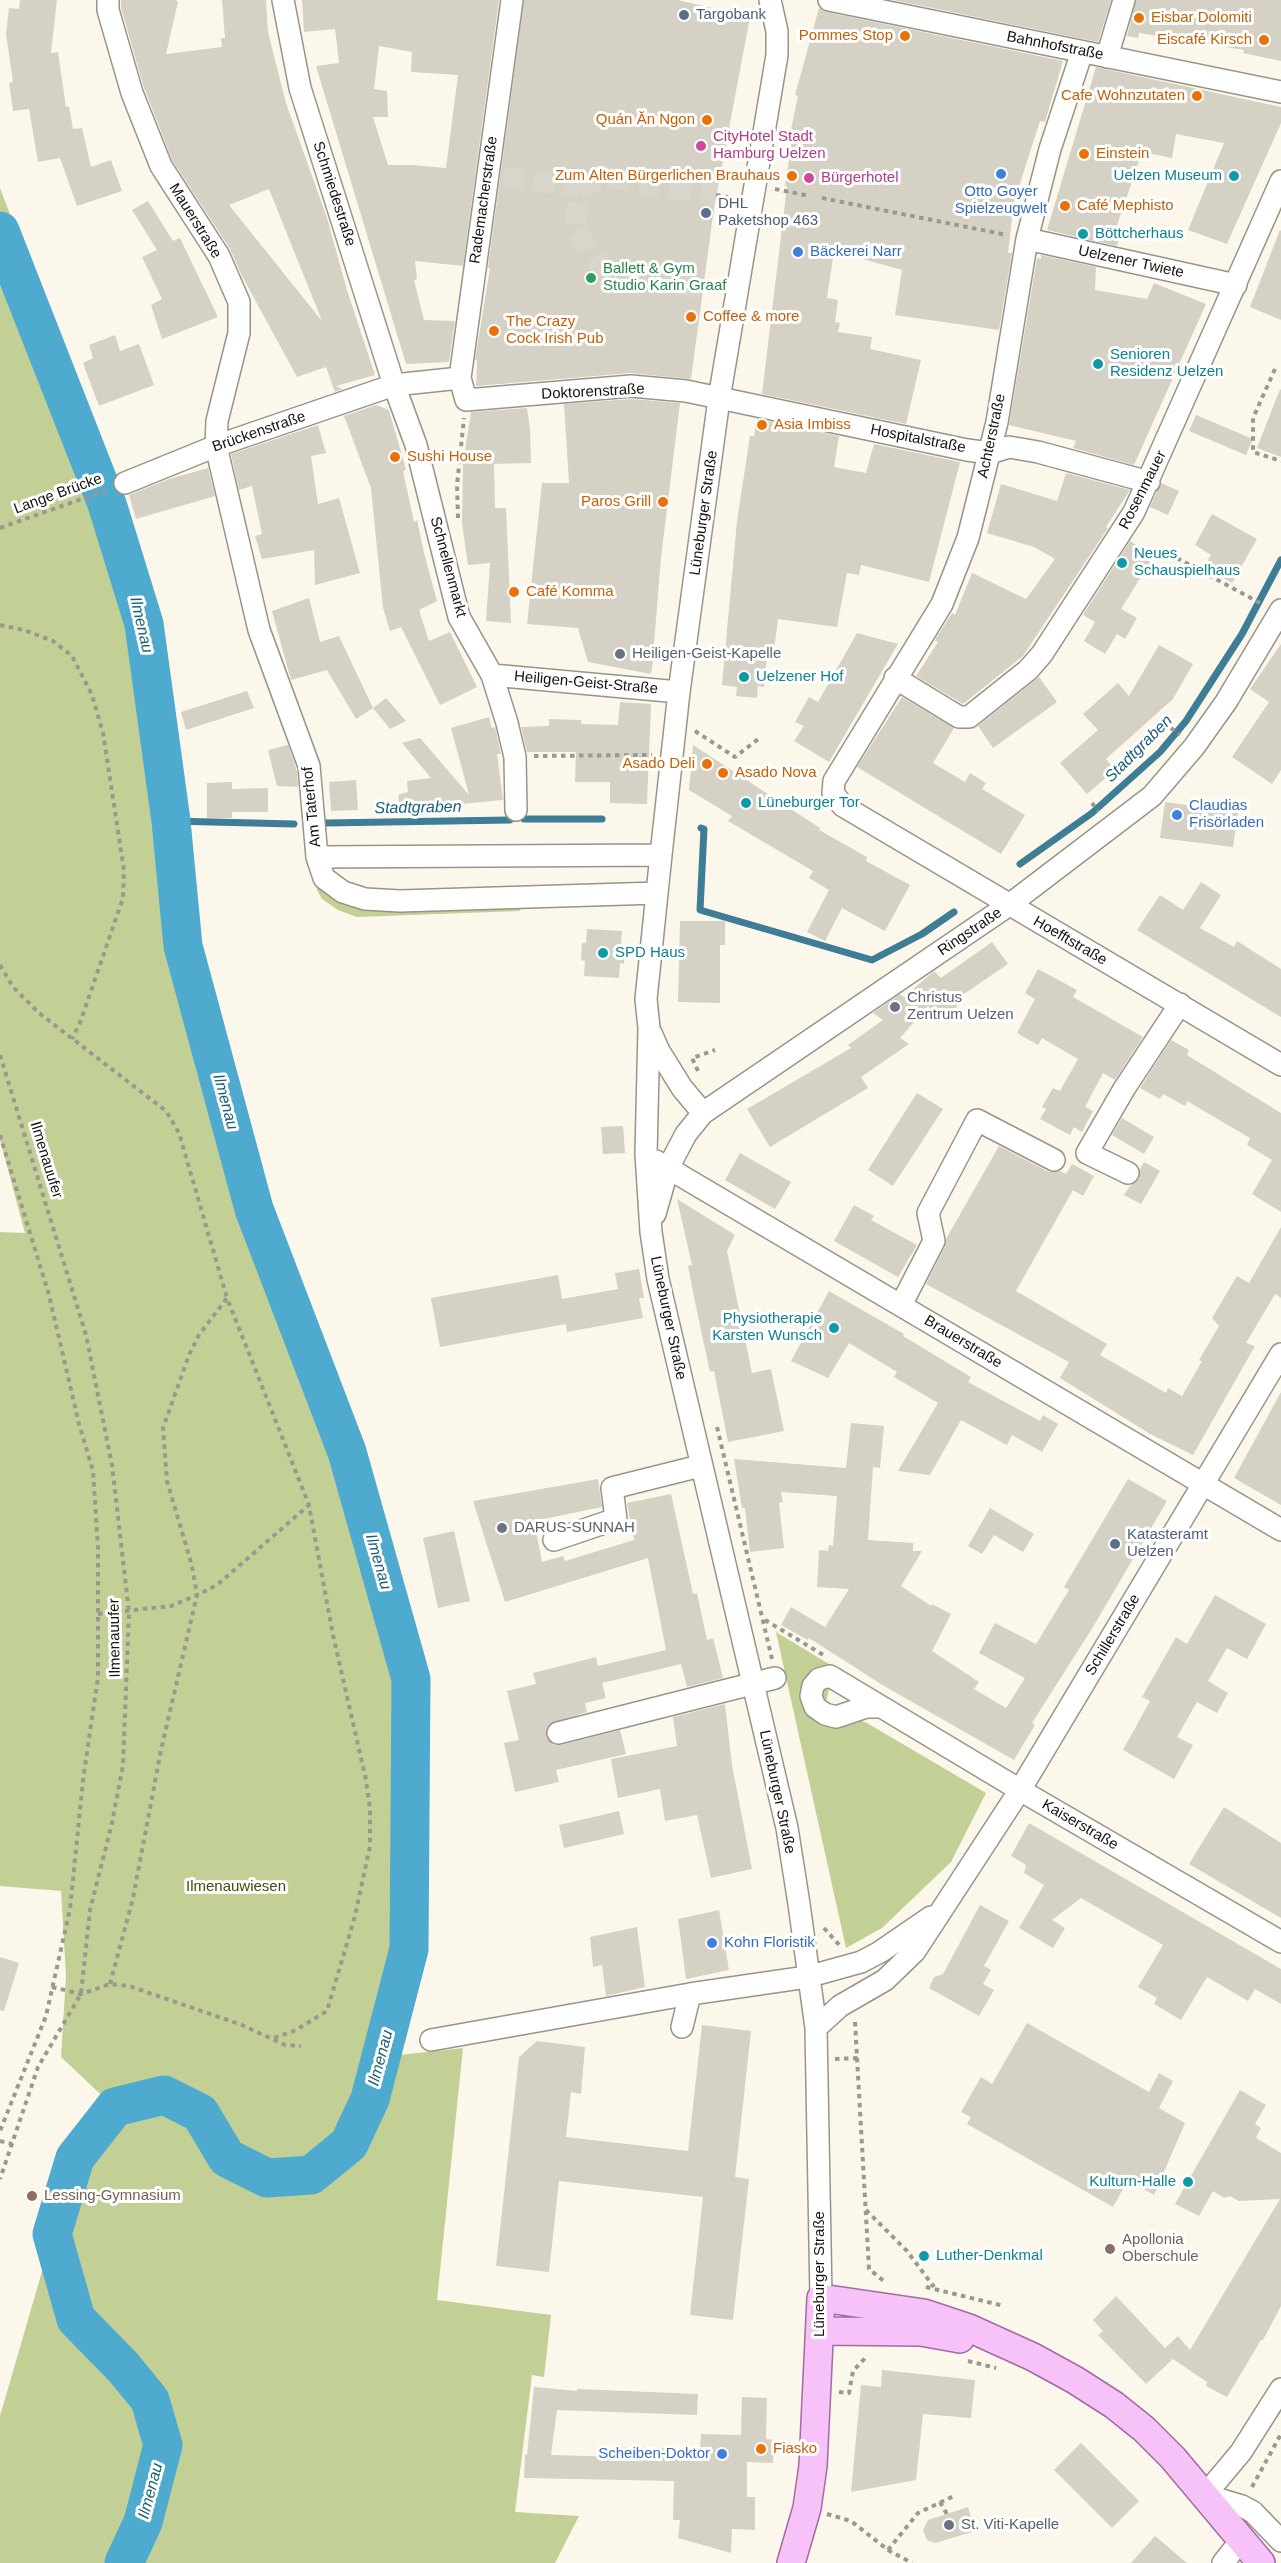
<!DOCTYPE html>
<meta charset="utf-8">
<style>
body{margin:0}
canvas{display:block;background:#fbf8eb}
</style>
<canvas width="1281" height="2563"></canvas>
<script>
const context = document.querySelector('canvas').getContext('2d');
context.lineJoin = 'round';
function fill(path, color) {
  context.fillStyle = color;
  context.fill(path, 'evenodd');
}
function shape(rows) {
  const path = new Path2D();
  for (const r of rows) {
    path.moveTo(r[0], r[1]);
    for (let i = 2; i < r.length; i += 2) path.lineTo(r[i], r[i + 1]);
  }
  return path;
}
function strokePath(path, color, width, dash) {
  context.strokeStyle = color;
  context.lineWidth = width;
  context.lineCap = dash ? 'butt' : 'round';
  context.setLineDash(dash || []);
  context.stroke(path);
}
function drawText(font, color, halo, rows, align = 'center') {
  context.font = font + ' Arial,sans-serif';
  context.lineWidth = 6;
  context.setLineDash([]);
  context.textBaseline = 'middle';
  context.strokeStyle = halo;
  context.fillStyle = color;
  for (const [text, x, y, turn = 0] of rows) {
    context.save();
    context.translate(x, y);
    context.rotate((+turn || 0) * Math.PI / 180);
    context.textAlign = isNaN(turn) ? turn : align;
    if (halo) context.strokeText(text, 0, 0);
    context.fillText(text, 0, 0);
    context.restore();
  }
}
fill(shape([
 [0,188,112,479,155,640,158,738,171,821,184,950,254,1209,347,1452,411,1679,409,1949,381,2057,463,2048,437,2300,551,2315,544,2377,532,2375,515,2512,579,2516,555,2563,130,2563,142,2524,114,2563,0,2563,0,2416,75,2158,114,2107,61,2057,66,1976,61,1891,0,1886,0,1232,25,1233,0,1140],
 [316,868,333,889,526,904,519,911,357,917,338,910,322,899,317,890],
 [776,1632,834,1667,825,1707,867,1723,986,1793,951,1862,882,1928,846,1948]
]), '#c3d095');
strokePath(shape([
 [524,819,602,819],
 [171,821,294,824],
 [326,823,510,820],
 [701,828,704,829,700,910,872,960,922,934,954,912],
 [1020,864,1092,813,1160,752,1186,721,1242,634,1281,560]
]), '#3d7d95', 7);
strokePath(shape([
 [0,231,107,504,144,624,171,821,183,946,254,1209,347,1452,411,1679,409,1949,370,2099,349,2144,311,2175,267,2178,227,2158,200,2113,164,2095,115,2107,75,2158,52,2234,76,2319,123,2367,150,2400,163,2445,143,2522,124,2563]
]), '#4eaace', 39);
fill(shape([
 [20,0,57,0,51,53,58,52,66,107,69,106,73,129,82,128,91,167,111,160,122,191,77,206,60,158,38,162,29,109,13,111,9,83,13,82,6,34,9,8,19,9],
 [121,0,176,0,178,2,166,54,222,47,221,38,225,38,222,0,266,0,268,32,286,103,327,218,347,290,375,375,336,386,343,389,335,392,326,367,297,377,242,276,230,249,172,160,143,85,121,8],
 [269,189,322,321,229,205],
 [302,0,499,0,463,266,415,261,417,279,414,280,424,320,455,321,449,362,406,364,316,66,339,63,335,29,304,32],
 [379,46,412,52,411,72,458,75,446,168,412,165,388,165,373,117,388,117,387,91,374,89],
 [524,0,678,0,750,17,714,208,691,379,630,373,476,386,477,360,475,360,490,268,488,268],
 [893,0,1111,0,1098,42],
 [1136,0,1281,0,1281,61,1243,53,1244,50,1139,33,1138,38,1127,36],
 [819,8,826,12,1063,61,1045,122,1040,121,1014,202,1008,253,1012,253,999,330,895,315,902,270,834,251,827,298,838,300,835,322,840,323,838,332,872,337,870,349,921,360,906,424,762,394,787,186,785,186,792,140,789,139,798,96,795,95],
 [1096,67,1281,107,1281,123,1227,244,1188,230,1224,143,1176,134,1172,158,1142,152,1116,228,1121,229,1117,246,1047,230],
 [148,201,173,241,180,238,218,317,162,339,151,305,162,299,142,257,157,250,132,210],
 [1280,230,1281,231,1281,320,1250,307],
 [1041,255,1096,267,1095,290,1147,299,1154,283,1206,304,1134,465,1073,448,1076,441,1009,425,1037,258,1041,259],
 [115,335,120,351,139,344,154,385,99,406,83,363,93,358,89,345],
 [1280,389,1281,390,1281,457,1257,448],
 [631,399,680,403,661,558,654,644,656,644,651,674,588,662,578,628,527,624,542,483,569,483,564,404],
 [376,405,389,410,406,470,403,471,414,522,417,520,424,553,437,601,419,610,429,641,450,632,477,687,440,705,401,627,390,631,383,608,371,488,344,416],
 [527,408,530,429,531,463,494,464,495,508,506,508,511,623,486,621,490,563,468,565,462,523,463,463,471,412],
 [1196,415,1253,439,1246,455,1189,431],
 [757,419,839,436,834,467,866,473,874,444,960,462,929,582,861,565,859,575,847,573,837,627,778,619,773,657,767,656,764,687,758,686,757,698,736,696,737,687,722,685,737,521,750,436,754,436],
 [318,425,326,453,311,456,318,504,339,498,360,573,315,585,314,550,262,559,255,536,262,534,252,486,239,490,231,454],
 [208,468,215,496,136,519,129,495,169,479],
 [1066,473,1130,490,1106,527,1108,528,1023,656,963,704,916,676,938,642,935,640,952,613,955,615,972,573,1026,599,1055,559,1034,547,987,533,1001,484,1057,501],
 [1161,483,1179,491,1168,515,1150,507],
 [1212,514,1257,539,1232,583,1204,567,1211,555,1195,545],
 [1130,541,1154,556,1121,609,1137,618,1125,639,1117,634,1105,654,1084,641,1095,622,1083,615],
 [309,598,320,642,339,636,373,708,356,719,327,670,291,680,272,611],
 [857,633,898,644,829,762,794,741,804,726,795,722,809,697,818,702],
 [1281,644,1281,770,1272,784,1232,757,1269,702,1250,689],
 [1159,645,1193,664,1173,699,1106,759,1115,770,1087,794,1060,763,1098,730,1083,714,1118,683,1129,696],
 [1039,677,1057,702,993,748,978,726],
 [247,691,254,708,186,730,181,712],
 [902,697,954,728,933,763,965,782,970,773,986,783,982,789,1025,815,1001,854,857,767],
 [386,698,406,721,390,729,373,708],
 [620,702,651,704,647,804,610,803,610,782,575,782,576,752,527,752,521,727,549,726,549,719,581,720,581,724,618,725],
 [489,717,492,728,495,727,501,754,497,754,503,800,428,807,401,813,398,795,408,792,407,781,431,778,402,743,420,738,469,795,451,728],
 [288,745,297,771,298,787,277,786,268,750],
 [693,745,820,828,819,830,867,857,866,861,910,885,885,931,842,908,825,941,807,932,829,890,809,878,813,871,728,821,732,816,689,790],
 [356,780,358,810,331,811,329,782],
 [232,782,232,789,268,788,268,812,232,812,232,818,207,818,207,783],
 [1165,802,1216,809,1217,802,1235,804,1234,811,1238,812,1233,847,1160,838],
 [1201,882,1221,895,1200,928,1234,947,1237,941,1281,969,1281,1017,1137,930,1160,895,1183,910],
 [680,921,725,921,725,945,720,945,720,1003,678,1002],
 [587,929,622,931,621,945,625,946,624,964,620,963,619,978,584,976,585,961,581,960,582,943,586,943],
 [992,942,1008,964,961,996,964,999,943,1021,928,1006,900,1038,909,1044,861,1077,868,1088,770,1147,747,1109,851,1048,848,1045,883,1020,873,1013,900,994,904,997,934,971,941,978],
 [1038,969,1077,990,1073,997,1143,1037,1115,1080,1103,1073,1085,1107,1093,1111,1082,1132,1074,1127,1070,1135,1040,1119,1046,1109,1042,1107,1053,1088,1060,1091,1078,1059,1042,1038,1038,1045,1017,1033,1035,999,1025,993],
 [1171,1040,1189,1050,1187,1055,1281,1113,1281,1212,1252,1194,1272,1160,1247,1145,1250,1138,1187,1101,1185,1106,1163,1094,1160,1099,1140,1088],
 [917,1093,943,1109,893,1186,868,1170],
 [1122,1118,1154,1137,1144,1154,1112,1135],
 [623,1126,625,1153,603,1154,601,1127],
 [999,1146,1049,1172,1060,1171,1066,1174,1072,1164,1094,1176,1083,1196,1073,1190,1016,1291,1107,1344,1100,1355,1166,1393,1168,1388,1182,1396,1202,1361,1199,1360,1219,1326,1212,1318,1237,1276,1249,1283,1281,1227,1281,1298,1275,1294,1246,1343,1255,1346,1193,1455,1150,1434,1060,1378,1069,1362,926,1284,945,1247,946,1239],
 [740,1153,791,1182,775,1209,725,1180],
 [1144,1162,1160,1171,1141,1204,1124,1195,1130,1186,1139,1179,1140,1169],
 [677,1199,735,1235,727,1251,752,1373,771,1369,784,1431,728,1442,714,1371,710,1372,696,1307,688,1266,692,1265],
 [854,1205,874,1216,871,1220,917,1245,898,1277,834,1241],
 [639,1269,644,1298,639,1298,643,1318,567,1332,566,1324,440,1347,431,1298,558,1275,562,1299,618,1289,615,1273],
 [829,1291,904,1334,903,1336,971,1377,968,1382,1040,1421,1043,1415,1058,1424,1042,1452,1012,1435,1007,1445,961,1420,930,1475,898,1471,938,1403,894,1377,897,1372,849,1343,828,1378,791,1361],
 [1281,1392,1281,1505,1234,1478],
 [851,1423,884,1426,880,1468,873,1467,868,1540,913,1543,913,1551,922,1551,901,1586,931,1606,932,1604,951,1614,932,1651,979,1682,974,1689,1006,1708,1025,1678,979,1653,995,1623,1036,1644,1069,1590,1064,1587,1128,1479,1167,1501,1093,1627,1032,1723,1035,1725,1014,1760,884,1686,809,1638,808,1640,781,1625,791,1607,825,1627,849,1589,817,1587,819,1550,828,1551,829,1545,833,1546,837,1496,781,1492,783,1502,779,1503,784,1548,750,1552,745,1508,742,1508,734,1459,846,1468],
 [598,1479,602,1507,534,1521,542,1562,563,1556,565,1561,634,1540,627,1503,671,1494,693,1594,697,1593,707,1640,713,1638,723,1678,687,1687,681,1664,602,1683,606,1698,585,1703,587,1712,550,1724,546,1729,546,1737,554,1745,561,1745,620,1730,626,1754,556,1770,559,1782,515,1792,504,1743,519,1740,507,1691,536,1684,533,1673,596,1657,598,1666,666,1650,648,1558,505,1602,473,1501],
 [990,1508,1034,1534,1023,1552,994,1535,982,1554,968,1546],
 [454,1531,470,1601,438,1608,423,1538],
 [1215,1595,1266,1624,1247,1659,1227,1648,1208,1681,1228,1693,1217,1713,1197,1702,1177,1737,1193,1745,1174,1779,1123,1750,1150,1701,1142,1697,1176,1637,1187,1644],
 [725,1704,732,1765,752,1869,711,1878,697,1815,665,1821,660,1789,618,1798,611,1759,677,1746,673,1717],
 [1224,1807,1281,1843,1281,1918,1189,1864],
 [619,1811,624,1834,564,1848,559,1825],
 [1029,1823,1281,1969,1281,2004,1255,1989,1248,2001,1207,1977,1181,2020,1154,2004,1157,1998,1138,1987,1163,1945,1081,1898,1052,1920,1065,1928,1053,1948,1019,1928,1044,1885,1024,1873,1026,1865,1011,1856],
 [980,1905,1009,1921,984,1966,991,1970,983,1984,994,1990,979,2016,929,1988,934,1977,943,1974],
 [719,1910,729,1970,686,1979,678,1919],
 [637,1927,645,1987,606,1996,602,1965,593,1967,590,1937],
 [0,1957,19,1963,4,2011,0,2010],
 [1027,2023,1149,2092,1159,2073,1173,2081,1159,2108,1185,2123,1154,2195,1128,2180,1113,2207,967,2124,971,2117,961,2112,981,2077,992,2084],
 [702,2025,751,2031,735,2177,749,2179,733,2320,690,2315,703,2197,559,2181,549,2272,496,2266,519,2057,537,2041,585,2047,581,2094,571,2092,566,2137,688,2151],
 [1240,2090,1266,2105,1255,2124,1261,2128,1256,2138,1281,2153,1281,2306,1263,2340,1261,2340,1227,2397,1206,2386,1207,2382,1173,2359,1146,2384,1098,2335,1103,2331,1093,2320,1116,2296,1165,2348,1178,2336,1190,2350,1280,2199,1239,2201,1230,2196,1224,2198,1213,2191,1199,2216,1175,2204],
 [882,2370,975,2380,971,2418,923,2414,916,2480,851,2492,861,2385,881,2387],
 [534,2387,577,2391,577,2389,698,2394,697,2415,557,2410,551,2455,621,2457,621,2447,700,2449,701,2434,741,2435,742,2397,767,2398,766,2439,774,2440,773,2463,747,2462,747,2497,755,2497,755,2530,732,2529,731,2553,678,2538,680,2520,673,2520,674,2481,524,2478,525,2455,527,2455],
 [1081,2443,1139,2501,1112,2528,1054,2470],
 [968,2507,975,2531,935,2543,927,2540,923,2530,928,2520],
 [1155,2536,1187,2563,1131,2563]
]), '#d5d2c5');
strokePath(shape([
 [503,177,580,187,575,230,606,272,703,288],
 [580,187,603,177,716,195]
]), '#d8d6ca', 21, [21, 10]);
const minor = shape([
 [108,0,108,10,132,93,161,166,219,256,239,302,239,333,217,421,216,446,259,630,309,766,317,857,324,878,343,892,365,899,400,901,657,893],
 [283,0,300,88,394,385,416,445,459,617,492,675,507,723,515,757,516,810],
 [512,0,460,378,466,400,631,386,686,391,967,450,990,453,1009,447,1038,452,1149,482],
 [770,0,777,31,777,55,719,399,679,692,661,855,646,999,649,1028,646,1154,651,1232,658,1279,787,1828,799,1904,816,2028,821,2298],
 [829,0,1281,92],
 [1082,52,1050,149,1027,239,997,422,968,538,942,604,834,781,833,793,843,806,1281,1065],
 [1107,57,1124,0],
 [1027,239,1236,285],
 [125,483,216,446,394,385,460,378],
 [492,675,679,692],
 [895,678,959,717,969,717,1028,670,1042,654,1134,512,1281,181],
 [317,857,661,855],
 [651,1033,659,1051,682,1088,703,1113],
 [656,1161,1281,1530],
 [1128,1173,1087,1153,1124,1089,1180,1004],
 [655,1214,668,1168,686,1134,703,1113,1009,905,1152,796,1194,747,1226,702,1281,610],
 [901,1305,934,1241,928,1213,977,1120,1054,1160],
 [554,1540,616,1519,612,1488,700,1466],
 [880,1707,866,1707,836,1717,825,1714,815,1707,811,1696,813,1686,819,1679,830,1676,1020,1790,1281,1942],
 [558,1733,775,1678],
 [682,2027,690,1994],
 [816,2028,840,2006,885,1980,915,1951,1020,1790,1281,1354],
 [431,2040,690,1994,807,1977,861,1962,880,1952,931,1917],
 [1281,2389,1241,2452,1205,2495,1242,2506,1253,2512,1281,2541],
 [1223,2563,1242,2539]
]);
const major = shape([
 [821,2331,921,2332,960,2339],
 [791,2563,807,2508,813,2466,821,2298,924,2313,969,2328,1033,2357,1075,2380,1114,2405,1144,2429,1173,2458,1261,2563]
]);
strokePath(minor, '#989489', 24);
strokePath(major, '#a36aa4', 30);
strokePath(shape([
 [775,189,810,196],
 [716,195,733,198],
 [822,198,1007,235],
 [703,288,718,291],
 [1275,369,1253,418,1253,452,1281,461],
 [458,518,457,485,464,418],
 [0,528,107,490],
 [1177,558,1260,603],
 [0,625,24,630,53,641,72,656,92,695,103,733,124,870,123,898,80,1023,72,1039],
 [1171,728,1180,735],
 [695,731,735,757,761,737],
 [534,756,652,755],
 [1092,803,1098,811],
 [0,965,13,987,39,1013,166,1111,179,1133,227,1298],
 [0,1055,86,1335,112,1465,129,1612,123,1765,112,1823,90,1910,81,1994,38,2067,0,2179],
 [698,1071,692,1058,715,1050],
 [0,1135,49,1295,79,1424,93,1471,98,1548,98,1677,83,1780,70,1909,46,2016,0,2131],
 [717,1427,772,1659],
 [98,1614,171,1606,197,1595,192,1566,167,1481,163,1428,189,1355,199,1335,227,1298,309,1505],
 [765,1620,825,1656],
 [824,1928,841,1947],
 [110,1984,133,1898,161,1750,197,1595,217,1585,309,1505,333,1635,366,1780,370,1808,370,1846,355,1916,327,2011,296,2030,271,2039],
 [52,1987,81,1994,110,1984,129,1986,242,2025,285,2045,301,2046],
 [855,2022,869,2269,885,2282],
 [835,2059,858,2058],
 [0,2141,12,2144],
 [866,2210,907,2251,934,2287],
 [926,2287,1004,2306],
 [968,2361,996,2368],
 [839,2392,849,2393,853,2371,867,2356],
 [1252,2487,1281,2434],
 [940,2502,947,2514],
 [827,2514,851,2521,888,2550,912,2563],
 [888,2550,918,2513,954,2496]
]), '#9b988f', 4, [4.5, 4.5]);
strokePath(minor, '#fff', 21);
strokePath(major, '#f6c2f8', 27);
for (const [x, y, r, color] of [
 [684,15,6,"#5c6f8a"],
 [1139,18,6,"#e8710a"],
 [905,36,6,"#e8710a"],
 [1264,40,6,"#e8710a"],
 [1197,96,6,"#e8710a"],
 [707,120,6,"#e8710a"],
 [701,146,6,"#d1479c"],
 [1084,154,6,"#e8710a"],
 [1001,174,6,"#3f7fe0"],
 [792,176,6,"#e8710a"],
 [1234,176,6,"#0f9aa8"],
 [809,178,6,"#d1479c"],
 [1065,206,6,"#e8710a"],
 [706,213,6,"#5c6f8a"],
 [1083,234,6,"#0f9aa8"],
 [798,252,6,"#3f7fe0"],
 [591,278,6,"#2e9e5b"],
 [691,317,6,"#e8710a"],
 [494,331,6,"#e8710a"],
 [1098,364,6,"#0f9aa8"],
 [762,425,6,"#e8710a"],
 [395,457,6,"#e8710a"],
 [663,502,6,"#e8710a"],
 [1122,563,6,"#0f9aa8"],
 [514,592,6,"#e8710a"],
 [620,654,6,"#6b7280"],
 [744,677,6,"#0f9aa8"],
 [707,764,6,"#e8710a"],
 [723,773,6,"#e8710a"],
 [746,803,6,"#0f9aa8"],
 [1177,815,6,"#3f7fe0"],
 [603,953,6,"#0f9aa8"],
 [895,1007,6,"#6b7280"],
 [834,1328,6,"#0f9aa8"],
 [502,1528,6,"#6b7280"],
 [1115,1544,6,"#5c6f8a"],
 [712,1943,6,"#3f7fe0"],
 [1188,2182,6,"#0f9aa8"],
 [32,2196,6,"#8d6e63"],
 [1110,2249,6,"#8d6e63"],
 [924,2256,6,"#0f9aa8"],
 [761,2449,6,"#e8710a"],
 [722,2454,6,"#3f7fe0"],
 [949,2525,6,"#6b7280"]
]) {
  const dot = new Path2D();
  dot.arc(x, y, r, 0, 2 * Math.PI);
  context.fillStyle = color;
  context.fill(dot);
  strokePath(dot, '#fff', 2);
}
drawText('15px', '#4e5e75', '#fff', [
 ["Targobank",696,15],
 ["DHL",718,204],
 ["Paketshop 463",718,221],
 ["Katasteramt",1127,1535],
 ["Uelzen",1127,1552]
], 'left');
drawText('15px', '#c56008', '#fff', [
 ["Eisbar Dolomiti",1151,18],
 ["Pommes Stop",893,36,"right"],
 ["Eiscafé Kirsch",1252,40,"right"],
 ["Cafe Wohnzutaten",1185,96,"right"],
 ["Quán Ăn Ngon",695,120,"right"],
 ["Einstein",1096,154],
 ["Zum Alten Bürgerlichen Brauhaus",780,176,"right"],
 ["Café Mephisto",1077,206],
 ["Coffee & more",703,317],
 ["The Crazy",506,322],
 ["Cock Irish Pub",506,339],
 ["Asia Imbiss",774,425],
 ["Sushi House",407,457],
 ["Paros Grill",651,502,"right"],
 ["Café Komma",526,592],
 ["Asado Deli",695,764,"right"],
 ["Asado Nova",735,773],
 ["Fiasko",773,2449]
], 'left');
drawText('15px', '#15130f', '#fff', [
 ["Bahnhofstraße",1055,46,11],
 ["Schmiedestraße",334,194,72],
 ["Rademacherstraße",484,200,-82],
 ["Mauerstraße",195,221,58],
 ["Uelzener Twiete",1131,262,12],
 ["Doktorenstraße",593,392,-3],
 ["Brückenstraße",259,432,-19],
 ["Achterstraße",992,436,-78],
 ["Hospitalstraße",918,439,11],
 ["Rosenmauer",1143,490,-63],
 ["Lange Brücke",58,494,-20],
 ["Lüneburger Straße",704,513,-82],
 ["Schnellenmarkt",448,567,75],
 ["Heiligen-Geist-Straße",586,683,5],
 ["Am Taterhof",312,807,-96],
 ["Ringstraße",970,932,-34],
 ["Hoefftstraße",1070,941,30],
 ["Ilmenauufer",46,1160,73],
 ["Lüneburger Straße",668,1318,78],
 ["Brauerstraße",963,1342,31],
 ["Schillerstraße",1113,1635,-59],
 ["Ilmenauufer",115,1638,-91],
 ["Lüneburger Straße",777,1792,78],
 ["Kaiserstraße",1080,1825,30],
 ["Lüneburger Straße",820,2274,-90]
]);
drawText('15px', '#b23c85', '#fff', [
 ["CityHotel Stadt",713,137],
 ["Hamburg Uelzen",713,154],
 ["Bürgerhotel",821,178]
], 'left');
drawText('15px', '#0d838f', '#fff', [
 ["Uelzen Museum",1222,176,"right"],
 ["Böttcherhaus",1095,234],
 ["Senioren",1110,355],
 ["Residenz Uelzen",1110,372],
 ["Neues",1134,554],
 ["Schauspielhaus",1134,571],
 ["Uelzener Hof",756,677],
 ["Lüneburger Tor",758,803],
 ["SPD Haus",615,953],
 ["Physiotherapie",822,1319,"right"],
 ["Karsten Wunsch",822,1336,"right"],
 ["Kulturn-Halle",1176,2182,"right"],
 ["Luther-Denkmal",936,2256]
], 'left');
drawText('15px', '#366cbe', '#fff', [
 ["Otto Goyer",1001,192,"center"],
 ["Spielzeugwelt",1001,209,"center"],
 ["Bäckerei Narr",810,252],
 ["Claudias",1189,806],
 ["Frisörladen",1189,823],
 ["Kohn Floristik",724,1943],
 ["Scheiben-Doktor",710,2454,"right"]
], 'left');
drawText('15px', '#27864d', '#fff', [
 ["Ballett & Gym",603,269],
 ["Studio Karin Graaf",603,286]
], 'left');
drawText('15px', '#5b616d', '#fff', [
 ["Heiligen-Geist-Kapelle",632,654],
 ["Christus",907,998],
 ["Zentrum Uelzen",907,1015],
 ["DARUS-SUNNAH",514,1528],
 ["St. Viti-Kapelle",961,2525]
], 'left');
drawText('15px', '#414a11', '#fff', [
 ["Ilmenauwiesen",236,1887]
]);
drawText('15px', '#785e54', '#fff', [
 ["Lessing-Gymnasium",44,2196],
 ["Apollonia",1122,2240],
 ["Oberschule",1122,2257]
], 'left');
drawText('italic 16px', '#165f78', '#fff', [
 ["Ilmenau",141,625,77],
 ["Stadtgraben",1139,749,-45],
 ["Stadtgraben",418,808,-1],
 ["Ilmenau",225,1102,75],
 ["Ilmenau",378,1562,74],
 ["Ilmenau",381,2058,-75],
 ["Ilmenau",151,2491,-75]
]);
</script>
